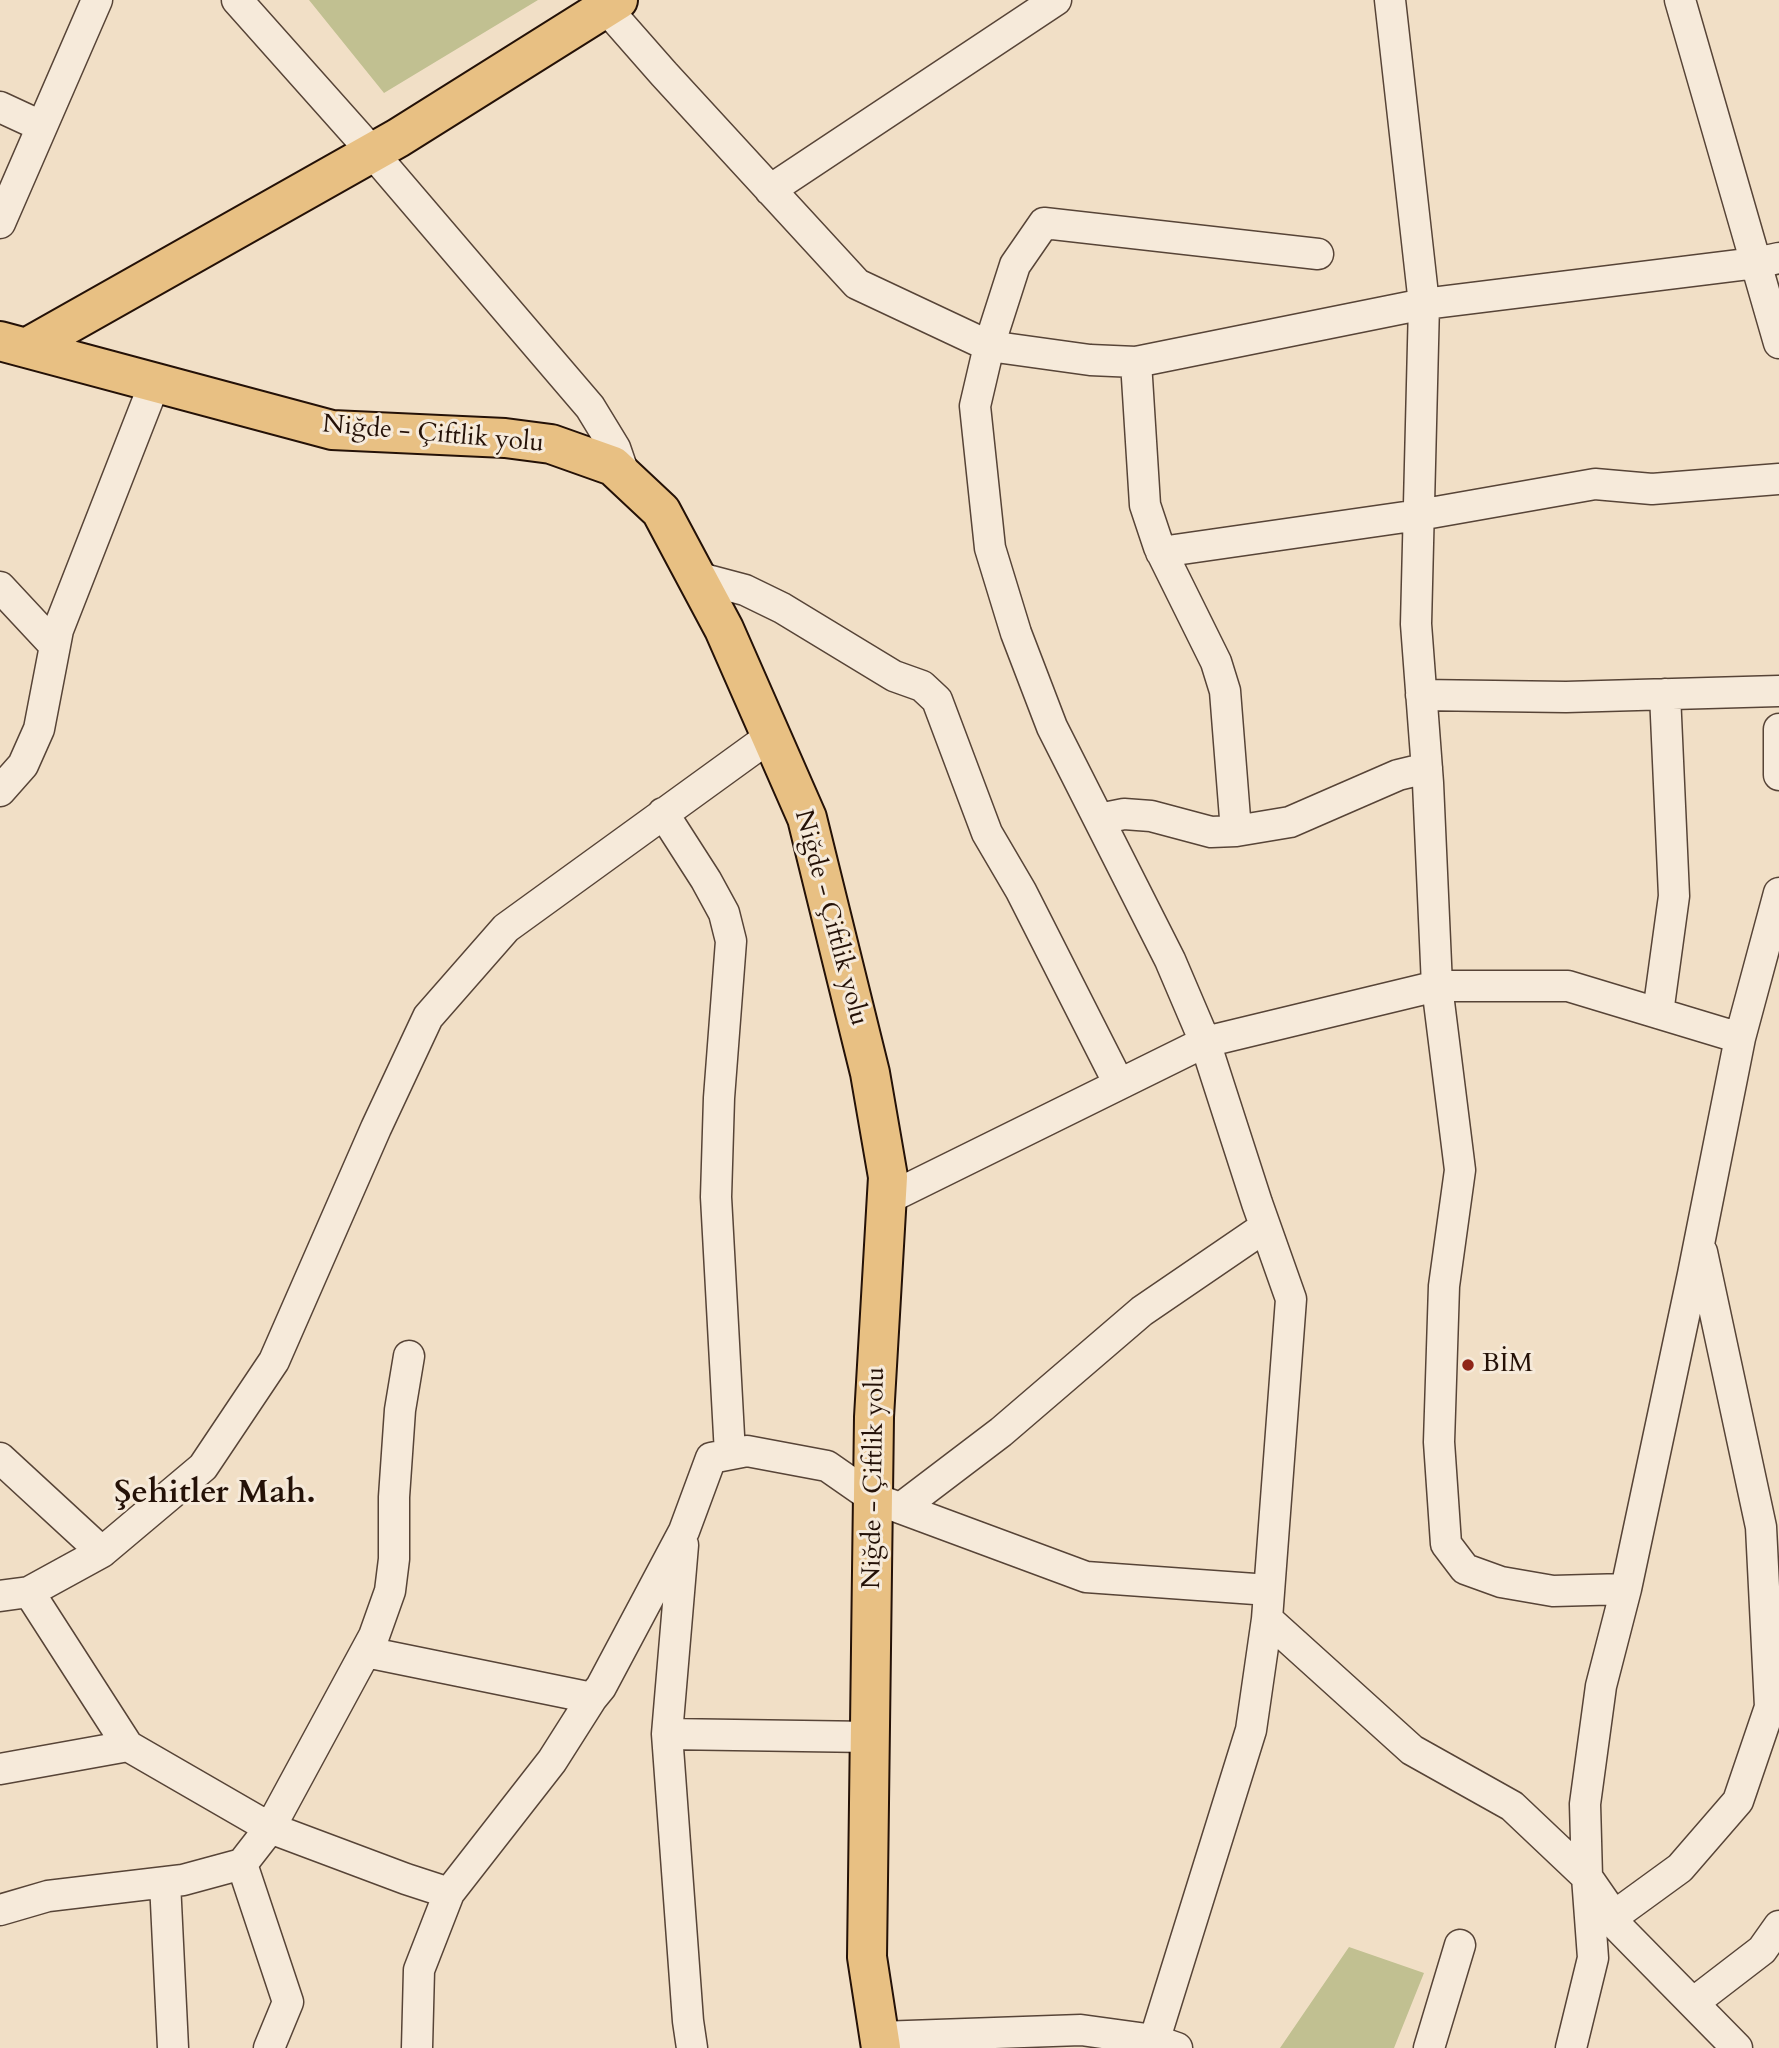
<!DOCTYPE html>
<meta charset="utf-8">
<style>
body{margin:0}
canvas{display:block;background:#f1dfc6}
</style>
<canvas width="1779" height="2048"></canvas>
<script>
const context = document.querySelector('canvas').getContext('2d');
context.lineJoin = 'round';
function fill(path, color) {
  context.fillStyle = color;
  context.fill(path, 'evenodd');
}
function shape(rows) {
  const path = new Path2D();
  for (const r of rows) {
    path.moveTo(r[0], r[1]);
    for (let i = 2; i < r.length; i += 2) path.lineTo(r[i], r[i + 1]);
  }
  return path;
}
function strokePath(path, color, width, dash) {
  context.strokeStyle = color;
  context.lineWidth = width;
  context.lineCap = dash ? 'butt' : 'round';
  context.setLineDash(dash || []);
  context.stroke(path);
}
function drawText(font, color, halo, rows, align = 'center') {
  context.font = font + ' Cardo,serif';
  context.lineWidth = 6;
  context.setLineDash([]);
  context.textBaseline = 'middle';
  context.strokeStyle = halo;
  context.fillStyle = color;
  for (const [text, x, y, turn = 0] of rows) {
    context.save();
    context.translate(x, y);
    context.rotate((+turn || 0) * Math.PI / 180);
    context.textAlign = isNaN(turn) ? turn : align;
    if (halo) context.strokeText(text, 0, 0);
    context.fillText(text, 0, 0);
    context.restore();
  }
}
fill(shape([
 [309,0,538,0,384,93],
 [1349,1947,1424,1973,1394,2048,1280,2048]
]), '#c1c091');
const minor = shape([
 [237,0,359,137,590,407,615,448,625,477],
 [599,0,664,74,857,284,989,346,1090,360,1136,362,1424,304,1756,263,1779,258],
 [1390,0,1424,304,1416,624,1428,783,1437,986,1460,1170,1444,1286,1439,1442,1446,1544,1465,1569,1501,1582,1553,1591,1626,1589],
 [1680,0,1779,343],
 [0,107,41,126],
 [770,190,1056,0],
 [0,223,97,0],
 [1136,362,1145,505,1159,547,1216,662,1225,691,1236,831],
 [1161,552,1419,515,1595,484,1652,489,1779,479],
 [696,577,745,590,782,608,894,676,922,686,937,700,987,833,1021,891,1119,1084],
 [0,587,55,646],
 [1421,695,1566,697,1779,691],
 [1779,729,1779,775],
 [0,791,23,765,39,729,58,630,155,382],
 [663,813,706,880,724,913,731,941,719,1098,716,1197,730,1454],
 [1099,819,1124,814,1151,816,1211,832,1236,831,1290,822,1398,775,1427,768],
 [1658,1013,1674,896,1665,694],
 [887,1199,1205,1042,1437,986,1568,986,1740,1038],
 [0,1458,102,1552],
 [901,1508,1001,1432,1142,1311,1265,1227],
 [683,1545,667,1734,688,2021,692,2048],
 [29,1592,128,1746],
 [0,1596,29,1592,102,1552,203,1467,274,1361,376,1128,428,1017,506,928,771,736],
 [1267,1619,1412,1750,1512,1806,1587,1877,1614,1916,1618,1927,1737,2048],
 [366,1652,592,1698],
 [667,1734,870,1737],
 [0,1769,128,1746,270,1828,406,1879,449,1893,552,1761,592,1698,601,1687,684,1531,711,1458,747,1451,827,1466,873,1498,1086,1577,1269,1590],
 [242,1864,288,2002,269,2048],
 [165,1882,173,2048],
 [0,1910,48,1896,183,1880,242,1864,270,1828,374,1636,390,1591,394,1559,394,1497,400,1410,409,1356],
 [1614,1916,1680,1868,1738,1801,1770,1707,1761,1527,1702,1252],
 [1693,2003,1762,1950,1779,1926],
 [879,2037,1081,2030,1154,2040,1177,2048],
 [417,2048,419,1970,449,1893],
 [1152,2048,1251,1730,1267,1619,1291,1299,1257,1203,1205,1042,1170,960,1052,727,1016,633,990,548,975,406,989,346,1015,265,1044,223,1318,254],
 [1429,2048,1460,1945],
 [1571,2048,1593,1958,1587,1877,1585,1804,1601,1686,1626,1589,1693,1274,1740,1038,1779,893]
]);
const major = shape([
 [0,341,332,430,505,438,551,444,613,466,661,511,724,629,807,818,870,1073,888,1177,874,1417,867,1957,881,2048],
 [26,348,398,138,618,0]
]);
strokePath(minor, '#574437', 33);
strokePath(major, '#241107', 42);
strokePath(minor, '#f6eada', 30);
strokePath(major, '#e8c083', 38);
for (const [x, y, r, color] of [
 [1468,1365,7,"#8f2418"]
]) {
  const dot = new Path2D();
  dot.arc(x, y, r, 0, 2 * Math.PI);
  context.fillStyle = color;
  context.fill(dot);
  strokePath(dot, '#f6eada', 2.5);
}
drawText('26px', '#241107', '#f6eada', [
 ["Niğde - Çiftlik yolu",433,435,5],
 ["Niğde - Çiftlik yolu",830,918,75],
 ["Niğde - Çiftlik yolu",875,1478,-89]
]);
drawText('26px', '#241107', '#f6eada', [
 ["BİM",1482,1365]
], 'left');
drawText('bold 33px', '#241107', '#f6eada', [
 ["Şehitler Mah.",215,1494]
]);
</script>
